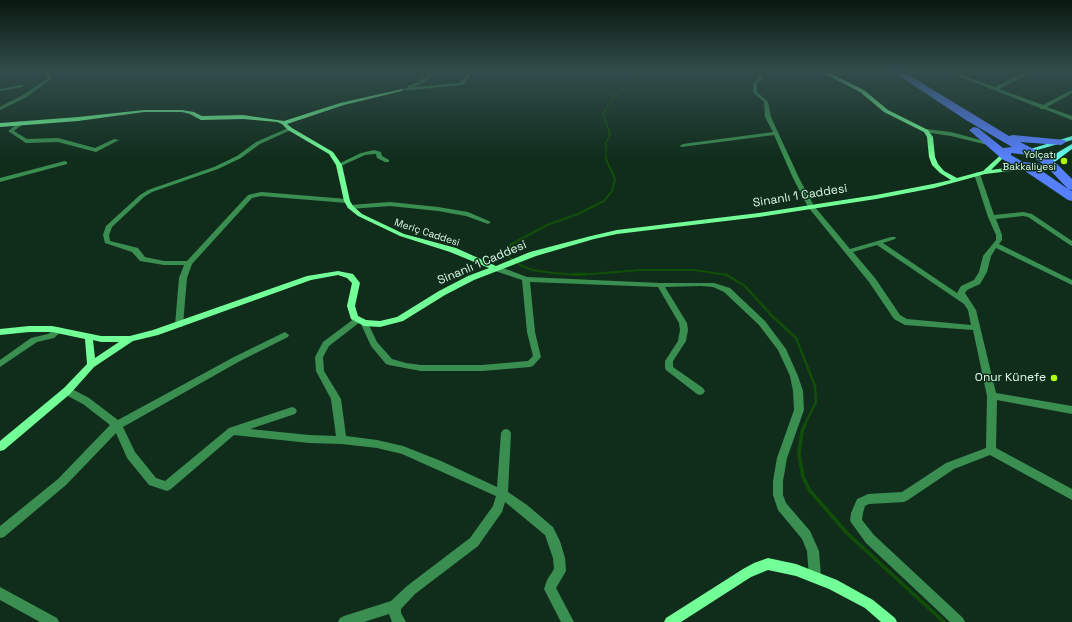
<!DOCTYPE html>
<meta charset="utf-8">
<style>
body{margin:0}
canvas{display:block;background:#102d1c}
</style>
<canvas width="1072" height="622"></canvas>
<script>
const context = document.querySelector('canvas').getContext('2d');
context.lineJoin = 'round';
function shape(rows) {
  const path = new Path2D();
  for (const r of rows) {
    path.moveTo(r[0], r[1]);
    for (let i = 2; i < r.length; i += 2) path.lineTo(r[i], r[i + 1]);
  }
  return path;
}
function strokePath(path, color, width, dash) {
  context.strokeStyle = color;
  context.lineWidth = width;
  context.lineCap = dash ? 'butt' : 'round';
  context.setLineDash(dash || []);
  context.stroke(path);
}
function fill(path, color) {
  context.fillStyle = color;
  context.fill(path, 'evenodd');
}
function drawText(font, color, halo, rows, align = 'center') {
  context.font = font + ' "Space Grotesk",sans-serif';
  context.lineWidth = 3;
  context.setLineDash([]);
  context.textBaseline = 'middle';
  context.strokeStyle = halo;
  context.fillStyle = color;
  for (const [text, x, y, turn = 0] of rows) {
    context.save();
    context.translate(x, y);
    context.rotate((+turn || 0) * Math.PI / 180);
    context.textAlign = isNaN(turn) ? turn : align;
    if (halo) context.strokeText(text, 0, 0);
    context.fillText(text, 0, 0);
    context.restore();
  }
}
strokePath(shape([
 [606,160,606,143,610,134,603,114,614,96,636,81,643,71]
]), '#114e08', 1.5);
strokePath(shape([
 [606,159,615,179,612,191,604,201,578,214,547,225,510,245,507,252,509,257,520,265,532,270,553,273,579,275,641,270,694,270,727,275]
]), '#114e08', 2);
strokePath(shape([
 [572,274,586,274],
 [725,274,745,286,772,316,796,338,815,386,816,402,804,426]
]), '#114e08', 2.5);
strokePath(shape([
 [805,425,802,431,799,454,803,477,810,491,848,534,944,622]
]), '#114e08', 3.5);
fill(shape([
 [38,71,51,72,51,79,27,97,0,110,0,107,23,95,47,79,47,74,38,71],
 [432,71,437,71,424,83,413,87,460,83,469,71,473,71,463,85,400,91,398,90,408,88,408,86,420,81,432,71],
 [755,71,759,71,764,76,757,84,757,92,768,102,771,117,799,178,814,206,850,249,891,237,895,237,896,238,895,239,883,243,957,293,961,286,974,280,979,272,983,256,996,240,996,235,988,217,974,174,977,172,980,174,994,215,1023,212,1032,214,1072,241,1072,246,1070,245,1028,217,1023,216,996,219,1002,235,1002,240,999,244,1072,280,1072,285,996,248,991,256,987,272,980,284,967,290,965,293,976,310,996,393,1072,406,1072,414,997,400,996,448,1072,489,1072,500,990,455,954,469,908,500,904,502,869,504,865,506,863,513,862,520,874,535,963,618,965,622,950,622,866,543,850,521,851,513,857,499,864,496,868,494,902,492,946,463,986,448,987,396,973,330,905,325,894,319,869,282,808,207,793,178,774,135,681,147,680,146,683,144,773,132,765,117,764,102,753,92,753,84,760,76,755,71],
 [877,245,964,304,968,310,971,325,907,319,900,315,875,278,853,252,877,245],
 [945,71,951,71,995,87,1025,72,1023,71,1031,71,1031,73,999,89,1043,105,1072,90,1072,93,1047,107,1072,116,1072,120,1044,109,1040,109,1040,108,945,71],
 [21,85,23,85,23,87,0,91,0,89,21,85],
 [21,121,24,123,23,124,14,131,27,139,58,138,95,148,114,139,119,140,96,152,58,142,26,143,8,131,21,121],
 [288,128,293,129,260,144,241,158,218,169,152,192,144,197,112,227,109,235,110,241,138,248,145,257,164,261,187,261,248,195,261,192,347,199,350,201,347,203,261,196,252,198,192,264,187,278,183,325,182,327,176,327,175,325,179,278,184,265,164,265,140,261,132,252,105,243,103,235,106,226,140,195,148,190,214,167,237,156,256,142,288,128],
 [926,129,951,132,995,144,992,146,951,136,924,132,924,130,926,129],
 [374,150,381,152,382,156,389,160,389,162,385,162,377,158,376,154,374,154,365,155,341,166,336,165,361,153,374,150],
 [65,161,67,162,67,164,0,182,0,178,65,161],
 [390,202,438,207,468,212,491,222,488,224,466,216,438,211,390,206,350,209,347,207,350,205,390,202],
 [492,266,498,266,527,277,660,283,714,283,730,288,765,321,786,349,798,376,803,391,804,410,787,458,783,481,783,495,786,503,810,531,819,551,821,577,819,581,815,583,811,581,809,577,807,551,802,539,778,510,773,495,773,481,777,458,794,410,793,391,790,376,778,350,759,325,724,292,713,287,701,286,665,287,687,323,688,330,686,341,673,361,673,367,703,388,705,391,703,394,700,395,697,394,666,370,665,368,665,361,678,341,680,330,679,323,658,287,530,282,535,332,541,357,533,366,530,367,482,371,421,371,389,365,386,364,371,346,360,322,329,346,323,357,324,371,341,399,346,436,377,440,403,446,441,461,497,487,501,433,503,430,506,429,509,430,511,433,508,492,527,505,553,527,560,541,565,558,566,571,556,588,574,622,561,622,544,589,547,580,554,569,553,558,545,535,505,502,502,512,478,546,415,594,401,609,401,613,406,622,392,622,389,614,364,622,338,622,340,618,344,616,391,601,407,586,470,538,493,506,496,496,402,454,377,448,342,444,309,443,234,435,171,489,167,491,149,485,127,458,116,433,66,485,4,537,0,538,0,526,58,479,110,425,83,404,64,394,62,391,64,388,67,387,70,388,89,398,118,420,234,357,285,332,289,335,288,337,240,361,123,427,135,452,156,478,165,481,229,428,292,407,295,408,297,411,295,414,250,429,309,435,336,436,331,399,316,371,315,357,323,342,355,318,358,317,361,318,362,321,367,321,377,342,392,359,406,363,421,365,482,365,528,361,533,356,527,332,522,280,492,270,491,268,492,266],
 [59,327,63,330,54,338,37,342,0,367,0,360,31,338,48,334,59,327],
 [0,587,57,618,59,622,40,622,0,600,0,587]
]), '#398e50');
fill(shape([
 [820,71,825,71,864,90,888,110,928,130,933,137,935,157,938,164,944,171,957,178,983,171,1004,152,1006,153,1006,155,991,170,1027,165,1030,167,1027,169,985,174,934,188,876,199,759,217,617,234,594,239,536,256,474,280,445,295,403,321,380,327,364,326,351,319,347,306,352,283,347,278,338,275,311,280,158,335,133,341,94,367,70,394,4,450,0,451,0,441,64,388,87,364,85,339,52,332,29,332,0,335,0,329,29,326,52,326,101,336,130,336,153,330,307,276,338,271,353,274,360,283,355,306,358,316,366,320,380,321,397,317,439,291,468,276,489,268,450,252,400,236,358,216,348,208,344,201,336,165,329,154,288,130,282,124,277,122,243,119,201,120,190,114,182,112,144,112,78,121,0,127,0,123,78,117,144,110,182,110,194,112,202,116,243,115,284,121,340,103,402,89,402,91,344,105,287,124,292,128,333,152,342,165,350,201,353,206,362,214,404,234,456,248,496,266,530,252,591,236,617,230,759,213,876,195,933,184,951,180,940,173,932,165,929,157,927,137,924,132,884,112,860,92,820,71],
 [93,340,101,342,119,342,95,358,93,340],
 [768,558,796,564,837,580,873,600,895,618,897,622,881,622,865,608,829,589,796,576,768,570,751,577,681,622,664,622,666,618,743,569,754,563,768,558]
]), '#73ff97');
fill(shape([
 [1072,136,1072,140,1027,153,1024,151,1072,136],
 [1072,144,1072,149,1052,164,1046,164,1046,160,1060,151,1072,144]
]), '#63ffe9');
fill(shape([
 [892,71,902,71,1009,136,1013,135,1065,140,1066,142,1061,145,1020,142,1051,158,1072,179,1072,190,1068,189,1072,191,1072,201,1068,200,1022,169,1016,167,1002,159,969,130,974,127,978,128,1003,148,1012,147,966,120,892,71],
 [1011,153,1029,155,1043,164,1023,162,1011,155,1011,153],
 [1049,169,1068,189,1042,171,1049,169]
]), '#5780ff');
const sky = context.createLinearGradient(0, 0, 0, 158);
sky.addColorStop(0, '#09190f');
sky.addColorStop(0.45, '#314c4b');
sky.addColorStop(1, '#314c4b00');
context.fillStyle = sky;
context.fillRect(0, 0, 1072, 158);
for (const [x, y, r, color] of [
 [1064,161,4,"#adff08"],
 [1054,378,4,"#adff08"]
]) {
  const dot = new Path2D();
  dot.arc(x, y, r, 0, 2 * Math.PI);
  context.fillStyle = color;
  context.fill(dot);
  strokePath(dot, '#102d1c', 1.5);
}
drawText('10px', '#dcffe8', '#102d1c', [
 ["Yolçatı",1056,155],
 ["Bakkaliyesi",1056,167]
], 'right');
drawText('10px', '#dcffe8', '#102d1c', [
 ["Meriç Caddesi",427,233,18]
]);
drawText('12px', '#dcffe8', '#102d1c', [
 ["Sinanlı 1 Caddesi",800,196,-9],
 ["Sinanlı 1 Caddesi",482,263,-23]
]);
drawText('12px', '#dcffe8', '#102d1c', [
 ["Onur Künefe",1046,378]
], 'right');
</script>
